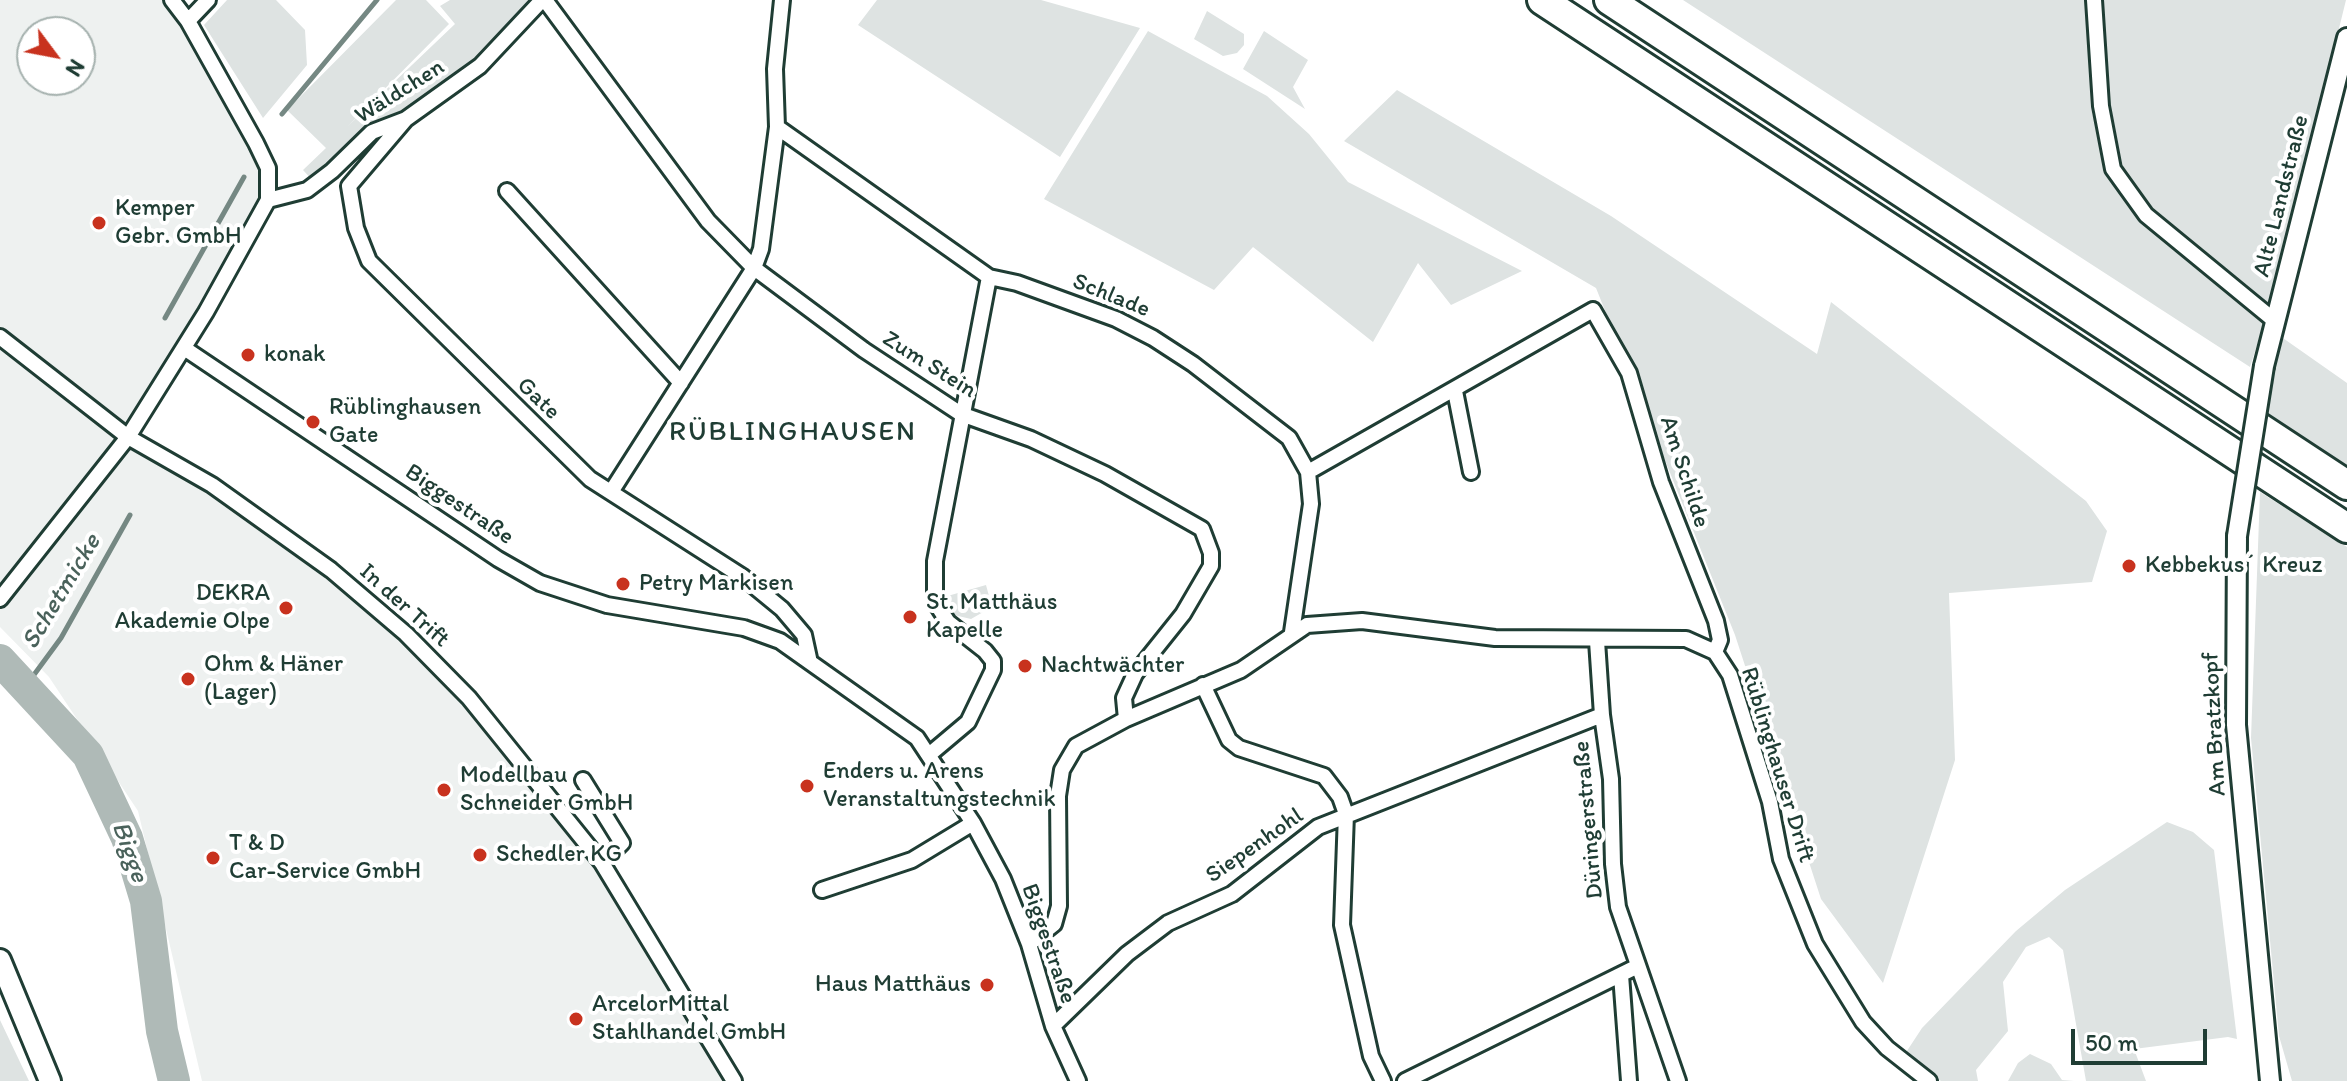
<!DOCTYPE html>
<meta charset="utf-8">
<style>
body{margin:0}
#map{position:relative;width:2347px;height:1081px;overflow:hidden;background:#fff;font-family:Itim,sans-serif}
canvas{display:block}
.north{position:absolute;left:16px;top:16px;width:80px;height:80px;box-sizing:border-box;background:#fff;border:2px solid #a5b1ae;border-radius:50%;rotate:122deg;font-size:22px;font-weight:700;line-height:32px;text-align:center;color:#1f3d34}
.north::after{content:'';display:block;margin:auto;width:28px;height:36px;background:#c8321e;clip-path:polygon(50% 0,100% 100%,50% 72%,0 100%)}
.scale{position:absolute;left:2071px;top:1029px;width:136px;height:36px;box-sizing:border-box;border:4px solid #1f3d34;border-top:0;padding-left:10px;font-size:24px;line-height:28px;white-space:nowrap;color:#1f3d34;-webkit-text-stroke:6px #fff;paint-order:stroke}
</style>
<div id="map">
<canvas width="2347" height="1081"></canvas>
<div class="north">N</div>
<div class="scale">50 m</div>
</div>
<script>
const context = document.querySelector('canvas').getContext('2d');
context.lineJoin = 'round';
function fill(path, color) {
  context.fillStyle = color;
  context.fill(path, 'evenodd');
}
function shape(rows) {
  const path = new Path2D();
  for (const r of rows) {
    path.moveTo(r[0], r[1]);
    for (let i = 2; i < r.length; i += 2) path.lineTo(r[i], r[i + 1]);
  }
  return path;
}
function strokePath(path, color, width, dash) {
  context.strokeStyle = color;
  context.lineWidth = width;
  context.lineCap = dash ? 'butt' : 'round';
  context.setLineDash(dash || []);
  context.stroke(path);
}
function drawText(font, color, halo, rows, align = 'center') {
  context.font = font + ' Itim,sans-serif';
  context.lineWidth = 8;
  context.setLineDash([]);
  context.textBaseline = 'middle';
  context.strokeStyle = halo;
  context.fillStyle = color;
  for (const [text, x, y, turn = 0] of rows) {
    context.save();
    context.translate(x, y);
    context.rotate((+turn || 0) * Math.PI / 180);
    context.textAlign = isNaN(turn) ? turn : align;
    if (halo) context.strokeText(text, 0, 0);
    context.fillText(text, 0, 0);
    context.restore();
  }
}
fill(shape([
 [0,0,172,0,188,21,270,185,128,437,168,459,406,634,602,863,734,1081,202,1081,138,811,49,677,0,627],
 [32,32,80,32,80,80,32,80]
]), '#eef1f0');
fill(shape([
 [227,0,276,0,305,30,307,65,263,118,204,25],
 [396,0,426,0,449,24,348,126,455,24,440,6,450,0,531,0,482,64,402,127,313,181,303,170,326,148,287,110],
 [877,0,1041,0,1140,28,1060,157,858,25],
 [1683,0,2346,0,2270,309,2148,211,2117,167,2095,53,2089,54,2092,113,2110,169,2142,218,2264,323,2250,367],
 [1207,11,1244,34,1244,45,1237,53,1223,56,1194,39],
 [1148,31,1267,96,1309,134,1348,182,1522,271,1451,305,1418,263,1373,342,1253,247,1214,290,1044,199],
 [1264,31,1308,60,1293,87,1305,109,1243,69],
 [1397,90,1611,216,1817,354,1831,302,2086,501,2107,531,2092,582,1949,593,1955,760,1883,983,1821,899,1735,635,1596,288,1344,141],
 [2280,336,2347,383,2347,468,2264,413],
 [2260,492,2347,547,2347,1081,2292,1081,2279,1036,2251,738],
 [986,585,992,607,971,619,954,615,944,597],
 [2167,822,2193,832,2214,850,2237,1039,2228,1037,2134,1049,2146,1081,2086,1081,2063,950,2049,937,2026,947,2003,982,2008,1031,1976,1070,1978,1081,1941,1081,1903,1057,1922,1028,2016,931,2065,890],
 [0,1020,29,1081,0,1081],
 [2030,1054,2051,1064,2062,1080,2074,1081,2008,1081,2018,1063]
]), '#dee3e2');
strokePath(shape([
 [282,114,377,0],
 [165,318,244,177],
 [25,687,61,638,130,515]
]), '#758883', 5);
strokePath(shape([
 [0,660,88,755,127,838,146,901,162,1031,174,1081]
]), '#afbab7', 32);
const minor = shape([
 [545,0,708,221,754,268,864,350,961,414,1031,439,1105,474,1202,529,1211,553,1211,566,1183,614,1135,674,1124,698,1126,719],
 [2094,0,2101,106,2113,169,2146,215,2275,321],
 [188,21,208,0],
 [406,119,349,186,356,228,369,261,590,479,743,577,782,609,804,635,809,658],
 [777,127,989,277,1017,283,1116,319,1153,338,1193,364,1289,438,1308,472,1311,504,1292,632],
 [507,191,681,383],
 [268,200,307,190,332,171,372,132,406,119,480,66,542,0],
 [0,337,128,437,212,485,331,570,406,634,469,698,602,863,734,1081],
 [184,348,498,559,540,583,607,605,744,628,780,641,917,738,973,823,1003,879,1029,944,1053,1026,1078,1081],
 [1455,391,1471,472],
 [1308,472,1593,310,1629,373,1661,482,1716,621,1720,640,1715,652],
 [611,492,754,268,761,249,777,127,775,69,782,0],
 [0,599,128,437,206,312,268,200,268,168,256,143,188,21,172,0],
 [1597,641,1602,715,1611,779,1613,864,1618,907,1678,1081],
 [1203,685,1229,740,1239,748,1324,776,1340,797,1346,814,1342,925,1371,1056,1383,1081],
 [930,754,968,722,993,670,993,661,985,651,948,622,935,602,935,561,989,277],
 [583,780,622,843,602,863],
 [822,890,912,860,973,823],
 [1029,944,1054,924,1059,906,1058,796,1062,770,1076,746,1126,719,1241,670,1307,625,1362,621,1495,638,1686,639,1715,652,1730,675,1770,802,1781,859,1815,944,1863,1022,1887,1048,1929,1081],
 [1621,975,1629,1081],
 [1053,1026,1127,954,1168,923,1232,894,1318,827,1602,715],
 [1405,1081,1638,966]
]);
const tertiary = shape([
 [2264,366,2347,38],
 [2237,536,2236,725,2270,1081]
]);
const secondary = shape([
 [0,960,50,1081]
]);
const motorway = shape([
 [1542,0,2347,528],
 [1609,0,2347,485]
]);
strokePath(minor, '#1f3d34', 20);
strokePath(tertiary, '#1f3d34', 24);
strokePath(secondary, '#1f3d34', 26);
strokePath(motorway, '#1f3d34', 34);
strokePath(minor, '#fff', 14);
strokePath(tertiary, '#fff', 18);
strokePath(secondary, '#fff', 20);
strokePath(motorway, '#fff', 28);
const tertiaryBridge = shape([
 [2237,536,2264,366]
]);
strokePath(tertiaryBridge, '#1f3d34', 24, []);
strokePath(tertiaryBridge, '#fff', 18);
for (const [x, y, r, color] of [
 [99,223,8,"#c8321e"],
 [248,355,8,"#c8321e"],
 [313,422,8,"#c8321e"],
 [2129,566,8,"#c8321e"],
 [623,584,8,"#c8321e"],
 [286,608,8,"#c8321e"],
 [910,617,8,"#c8321e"],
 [1025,666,8,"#c8321e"],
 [188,679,8,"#c8321e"],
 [807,786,8,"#c8321e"],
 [444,790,8,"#c8321e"],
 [480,855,8,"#c8321e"],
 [213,858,8,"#c8321e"],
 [987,985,8,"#c8321e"],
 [576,1019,8,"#c8321e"]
]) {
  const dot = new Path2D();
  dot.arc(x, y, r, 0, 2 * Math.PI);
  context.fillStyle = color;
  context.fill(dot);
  strokePath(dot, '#fff', 3);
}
drawText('24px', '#1f3d34', '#fff', [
 ["Wäldchen",400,92,-32],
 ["Alte Landstraße",2282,196,-76],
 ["Schlade",1111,296,22],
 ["Zum Stein",929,365,32],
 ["Gate",538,399,44],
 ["Am Schilde",1684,472,72],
 ["Biggestraße",459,505,34],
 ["In der Trift",404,606,42],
 ["Am Bratzkopf",2215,724,-93],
 ["Rüblinghauser Drift",1777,765,73],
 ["Düringerstraße",1589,820,-95],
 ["Siepenhohl",1255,846,-35],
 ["Biggestraße",1048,944,71]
]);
drawText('24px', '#1f3d34', '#fff', [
 ["Kemper",115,209],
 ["Gebr. GmbH",115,237],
 ["konak",264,355],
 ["Rüblinghausen",329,408],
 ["Gate",329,436],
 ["Kebbekus´ Kreuz",2145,566],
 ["Petry Markisen",639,584],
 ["DEKRA",270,594,"right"],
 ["Akademie Olpe",270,622,"right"],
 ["St. Matthäus",926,603],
 ["Kapelle",926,631],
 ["Ohm & Häner",204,665],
 ["(Lager)",204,693],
 ["Nachtwächter",1041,666],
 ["Enders u. Arens",823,772],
 ["Veranstaltungstechnik",823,800],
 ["Modellbau",460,776],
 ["Schneider GmbH",460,804],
 ["T & D",229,844],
 ["Car-Service GmbH",229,872],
 ["Schedler KG",496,855],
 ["Haus Matthäus",971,985,"right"],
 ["ArcelorMittal",592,1005],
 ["Stahlhandel GmbH",592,1033]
], 'left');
drawText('italic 26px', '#4a625b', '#fff', [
 ["Schetmicke",62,592,-59],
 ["Bigge",129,852,70]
]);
context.letterSpacing = '2px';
drawText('28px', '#1f3d34', '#fff', [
 ["RÜBLINGHAUSEN",793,433]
]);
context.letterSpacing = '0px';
</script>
